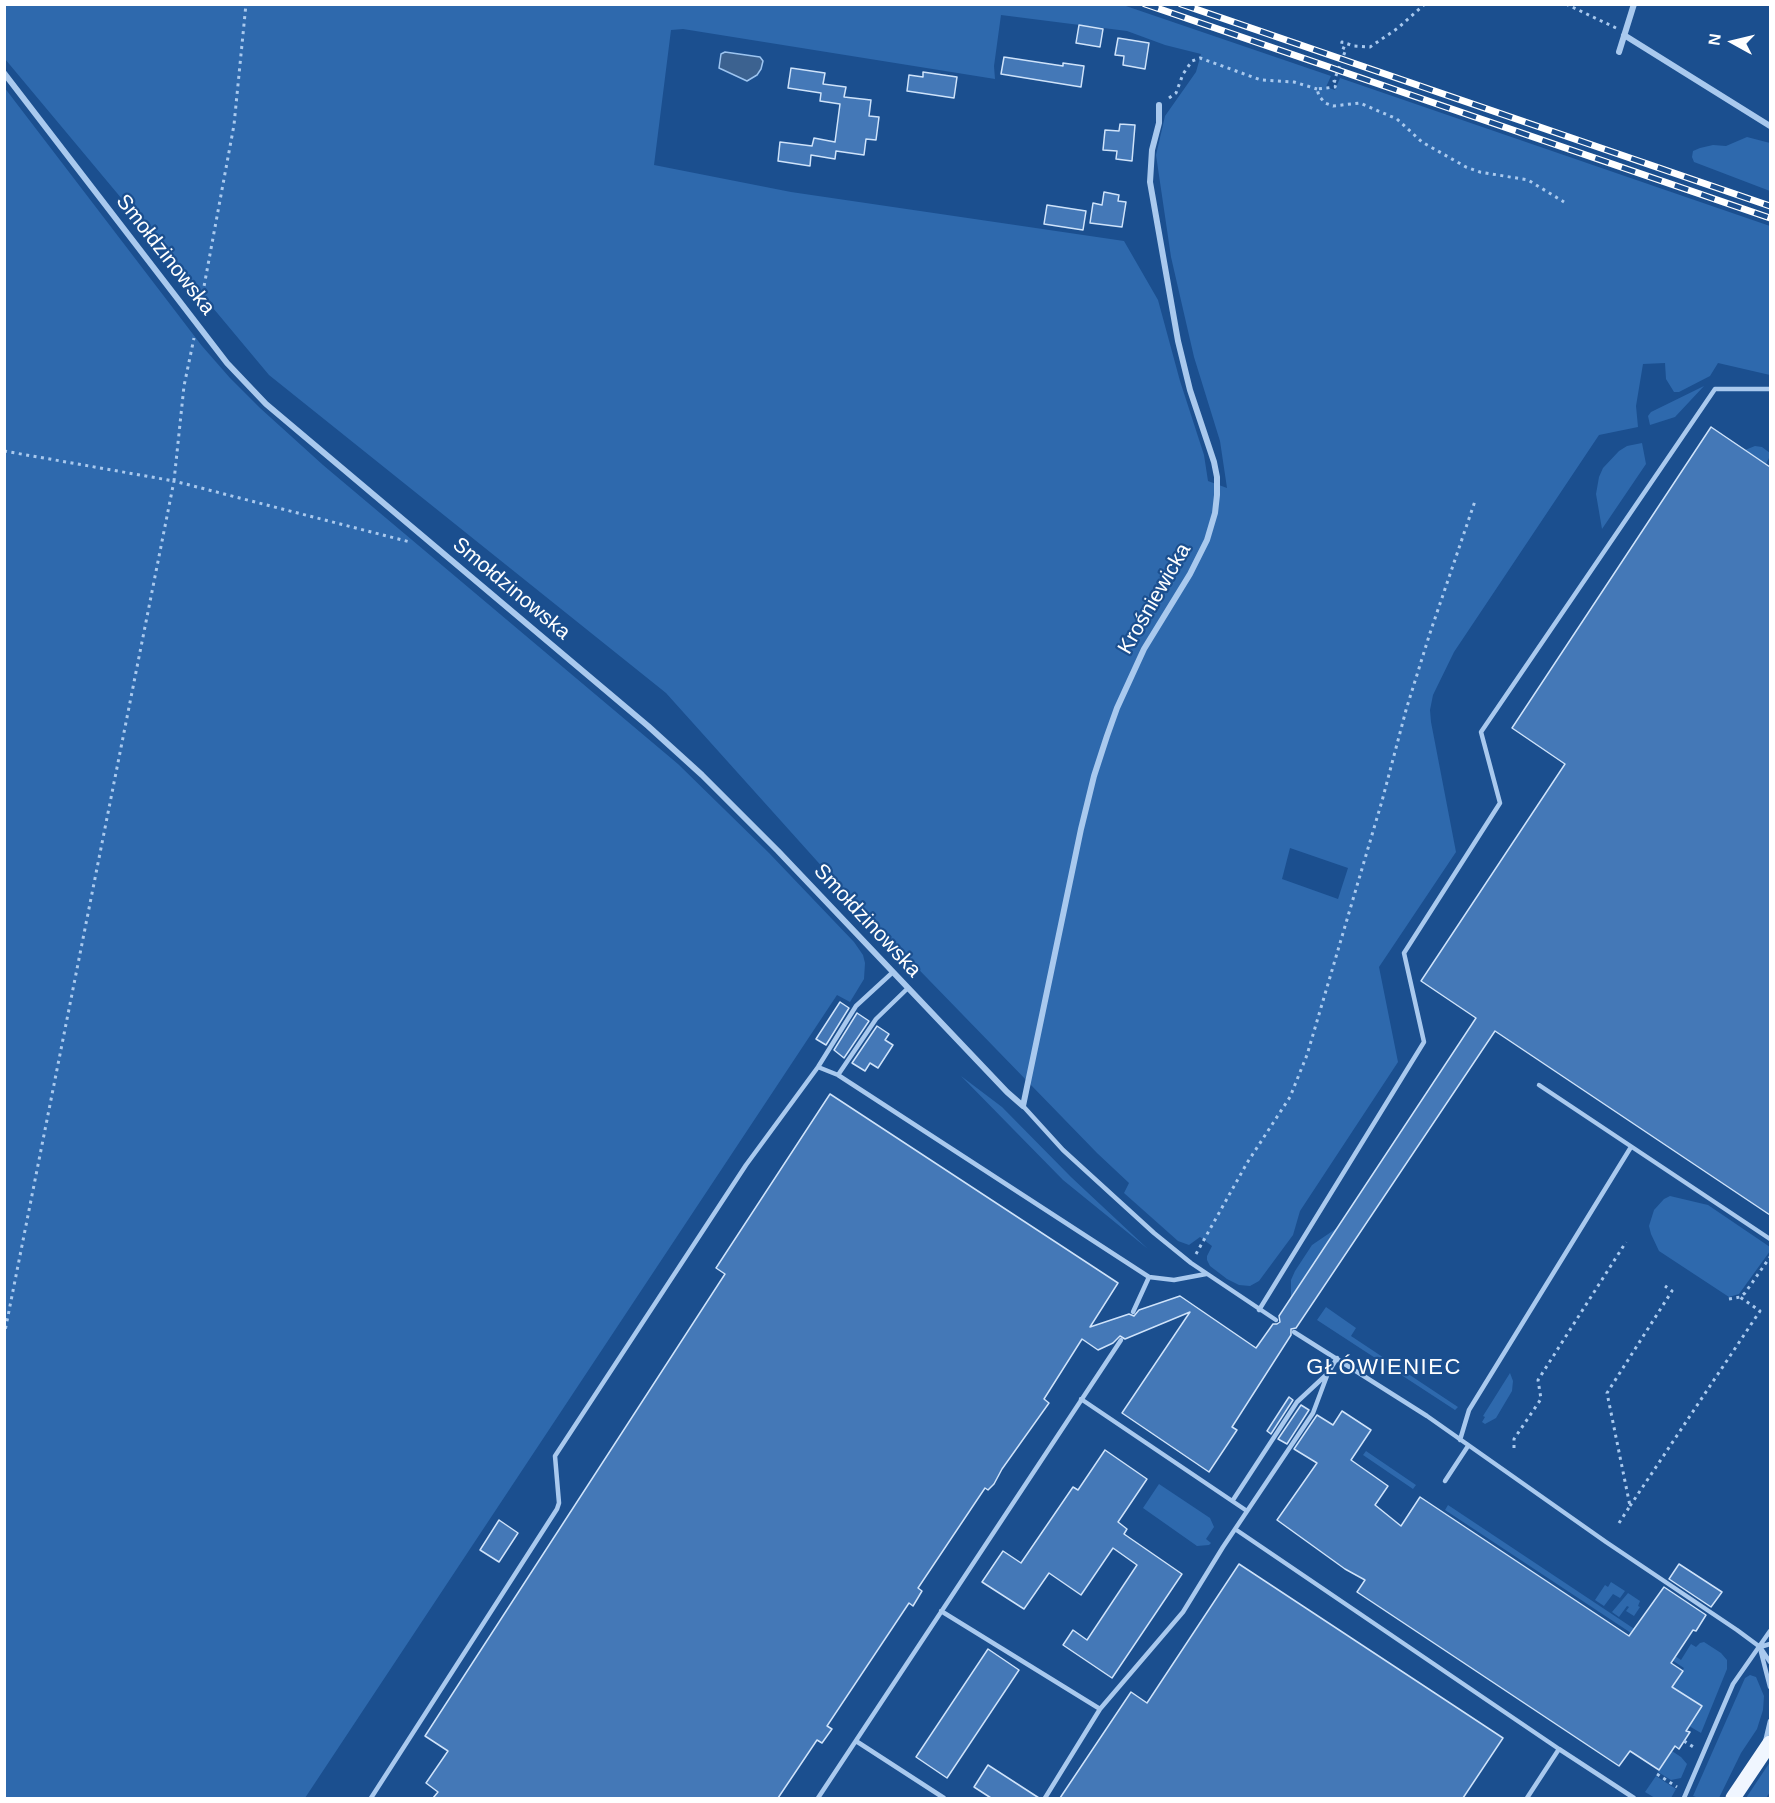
<!DOCTYPE html>
<meta charset="utf-8">
<style>
body{margin:0}
#map{position:relative;width:1775px;height:1803px;overflow:hidden;background:#1b4f8f;font-family:Helvetica,sans-serif}
canvas{display:block}
.frame{position:absolute;inset:0;border:6px solid #fff;pointer-events:none}
.north{position:absolute;left:1703px;top:12px;width:60px;height:60px;-webkit-text-stroke:4px #1b4f8f;paint-order:stroke;rotate:278deg;font-size:16px;font-weight:700;line-height:24px;text-align:center;color:#fff}
.north::after{content:'';display:block;margin:auto;width:21px;height:27px;background:#fff;clip-path:polygon(50% 0,100% 100%,50% 72%,0 100%)}
</style>
<div id="map">
<canvas width="1775" height="1803"></canvas>
<div class="frame"></div>
<div class="north">N</div>
</div>
<script>
const context = document.querySelector('canvas').getContext('2d');
context.lineJoin = 'round';
function fill(path, color) {
  context.fillStyle = color;
  context.fill(path, 'evenodd');
}
function shape(rows) {
  const path = new Path2D();
  for (const r of rows) {
    path.moveTo(r[0], r[1]);
    for (let i = 2; i < r.length; i += 2) path.lineTo(r[i], r[i + 1]);
  }
  return path;
}
function strokePath(path, color, width, dash) {
  context.strokeStyle = color;
  context.lineWidth = width;
  context.lineCap = dash ? 'butt' : 'round';
  context.setLineDash(dash || []);
  context.stroke(path);
}
function drawText(font, color, halo, rows, align = 'center') {
  context.font = font + ' Helvetica,sans-serif';
  context.lineWidth = 4.5;
  context.setLineDash([]);
  context.textBaseline = 'middle';
  context.strokeStyle = halo;
  context.fillStyle = color;
  for (const [text, x, y, turn = 0] of rows) {
    context.save();
    context.translate(x, y);
    context.rotate((+turn || 0) * Math.PI / 180);
    context.textAlign = isNaN(turn) ? turn : align;
    if (halo) context.strokeText(text, 0, 0);
    context.fillText(text, 0, 0);
    context.restore();
  }
}
fill(shape([
 [4,5,1123,5,1331,76,1326,87,1335,90,1340,78,1770,226,1770,375,1718,363,1710,376,1679,392,1674,392,1666,379,1665,363,1643,364,1636,406,1638,427,1599,435,1454,652,1433,695,1430,710,1431,722,1456,852,1379,967,1398,1062,1300,1211,1293,1235,1259,1281,1250,1286,1239,1285,1227,1279,1210,1266,1207,1260,1207,1256,1212,1246,1200,1237,1189,1245,1178,1241,1124,1193,1129,1183,1097,1153,861,910,666,693,269,375,5,59],
 [1001,15,1127,31,1165,45,1201,54,1196,72,1165,116,1156,155,1171,257,1194,357,1220,441,1227,488,1208,481,1204,455,1180,381,1158,300,1124,241,791,192,654,165,671,30,683,29,995,79,994,66],
 [1290,848,1348,868,1338,899,1282,879],
 [4,87,202,346,230,378,260,408,323,465,678,764,769,853,854,942,863,955,865,963,864,979,850,1002,837,995,305,1798,5,1798],
 [1747,137,1770,143,1770,191,1694,162,1692,157,1693,151,1700,148,1713,145,1726,146],
 [1704,386,1675,417,1650,425,1648,416,1651,412],
 [1642,443,1646,464,1602,529,1596,494,1599,477,1603,468,1619,451,1627,446],
 [1755,446,1762,447,1770,453,1770,456,1766,464,1745,450],
 [961,1076,1002,1107,1071,1177,1148,1249,1063,1180],
 [1670,1196,1708,1205,1770,1247,1770,1251,1739,1294,1729,1297,1659,1251,1651,1234,1649,1226,1654,1210,1664,1199],
 [1337,1228,1291,1297,1291,1280,1295,1271,1312,1245],
 [1326,1307,1356,1328,1351,1336,1458,1407,1455,1410,1317,1320],
 [1510,1373,1513,1381,1512,1391,1496,1418,1485,1424,1482,1422,1485,1417,1483,1416],
 [1366,1451,1416,1485,1413,1489,1363,1455],
 [1159,1484,1210,1518,1214,1527,1206,1539,1211,1543,1209,1545,1197,1546,1143,1508],
 [1448,1505,1681,1660,1691,1644,1696,1647,1700,1643,1704,1642,1721,1653,1727,1660,1727,1669,1701,1733,1689,1726,1702,1706,1672,1687,1684,1668,1445,1510],
 [1611,1582,1625,1591,1620,1598,1613,1594,1604,1606,1595,1600,1605,1585,1608,1587],
 [1628,1593,1640,1601,1638,1606,1640,1607,1634,1616,1626,1611,1629,1607,1627,1606,1619,1617,1612,1612],
 [1750,1675,1756,1677,1764,1696,1763,1710,1757,1729,1741,1753,1719,1798,1699,1798,1693,1796,1745,1678],
 [1672,1751,1681,1757,1687,1764,1681,1778,1671,1780,1658,1772],
 [1770,1762,1770,1792,1766,1798,1746,1798],
 [1656,1776,1676,1789,1671,1798,1655,1798,1645,1792]
]), '#2e69ad');
const water = shape([
 [725,52,760,57,763,61,761,69,757,75,747,81,719,68,721,54,725,52]
]);
fill(water, '#3c6290');
strokePath(water, '#9cc4f0', 1.5);
const building = shape([
 [1079,25,1103,29,1100,47,1076,43,1079,25],
 [1118,38,1149,43,1145,69,1123,65,1124,56,1115,55,1118,38],
 [1004,57,1063,66,1063,63,1084,66,1081,87,1001,74,1004,57],
 [791,68,825,73,823,84,846,87,844,97,871,100,869,116,879,117,876,140,866,139,864,155,836,151,835,159,811,155,810,166,778,161,780,142,812,146,814,138,835,142,840,104,820,101,821,93,788,88,791,68],
 [923,72,957,77,954,98,907,91,909,75,923,77,923,72],
 [1120,124,1135,125,1132,161,1116,159,1117,151,1103,150,1105,130,1119,131,1120,124],
 [1104,192,1119,195,1118,201,1126,202,1122,227,1090,223,1093,203,1102,205,1104,192],
 [1047,205,1086,211,1083,230,1044,224,1047,205],
 [1711,427,1770,467,1770,1215,1495,1031,1296,1328,1291,1329,1291,1335,1232,1427,1237,1430,1209,1472,1122,1413,1190,1312,1125,1339,1120,1336,1113,1343,1098,1350,1082,1339,1044,1399,1049,1403,1002,1469,994,1484,988,1490,985,1488,918,1588,922,1591,913,1606,909,1603,827,1726,832,1729,822,1743,817,1740,778,1798,433,1798,438,1792,426,1783,448,1751,425,1736,725,1274,716,1268,830,1094,1118,1283,1090,1327,1129,1314,1134,1316,1139,1310,1180,1296,1256,1348,1273,1324,1277,1324,1280,1322,1279,1316,1476,1018,1421,981,1565,764,1512,728,1711,427],
 [840,1002,849,1008,826,1045,816,1039,840,1002],
 [857,1013,869,1021,844,1058,834,1050,857,1013],
 [877,1026,889,1034,885,1040,893,1045,878,1068,870,1063,865,1071,852,1063,877,1026],
 [1289,1397,1293,1400,1271,1434,1267,1431,1289,1397],
 [1301,1405,1309,1410,1287,1444,1278,1439,1301,1405],
 [1342,1411,1371,1430,1351,1460,1388,1486,1375,1505,1401,1526,1420,1497,1629,1636,1664,1587,1706,1615,1696,1631,1693,1630,1671,1663,1683,1671,1672,1687,1702,1706,1686,1731,1690,1732,1679,1749,1675,1746,1659,1770,1630,1751,1619,1766,1357,1592,1365,1580,1345,1569,1277,1520,1317,1463,1294,1449,1317,1415,1333,1425,1342,1411],
 [1105,1450,1147,1479,1118,1522,1127,1529,1124,1534,1182,1574,1112,1678,1063,1645,1073,1630,1087,1640,1137,1565,1113,1548,1081,1595,1049,1573,1024,1609,982,1582,1003,1551,1021,1563,1073,1487,1078,1490,1105,1450],
 [499,1520,518,1533,499,1562,480,1550,499,1520],
 [1239,1564,1503,1738,1463,1798,1060,1798,1131,1692,1147,1703,1239,1564],
 [1679,1564,1722,1592,1711,1607,1669,1579,1679,1564],
 [988,1649,1019,1670,947,1778,916,1757,988,1649],
 [988,1765,1039,1798,991,1798,974,1787,988,1765]
]);
fill(building, '#4478b7');
strokePath(building, '#cfe3fa', 1.5);
strokePath(shape([
 [1425,4,1398,28,1370,47,1354,46,1342,42,1341,47,1346,49,1334,81,1337,82,1335,87,1317,89,1319,96,1325,103,1333,106,1360,103,1397,119,1422,142,1466,167,1480,172,1528,180,1564,202],
 [1566,4,1616,28],
 [1169,98,1176,93,1183,74,1192,61,1200,58,1261,80,1294,82,1317,89],
 [200,308,234,125,246,4],
 [4,451,174,481,184,386,194,338],
 [1196,1254,1247,1163,1290,1097,1307,1055,1382,801,1406,710,1430,633,1475,501],
 [1729,1299,1740,1297,1745,1293,1770,1257],
 [4,1336,174,481,410,542],
 [1514,1448,1514,1439,1541,1399,1538,1380,1626,1242],
 [1630,1506,1760,1311,1740,1297],
 [1619,1523,1630,1506,1607,1393,1672,1291,1665,1286],
 [1684,1741,1695,1748],
 [1657,1774,1677,1787]
]), '#a9c9ee', 3, [3, 4.5]);
strokePath(shape([
 [818,1067,838,1075,1149,1277,1133,1312],
 [838,1075,876,1019,908,988],
 [1539,1085,1770,1239],
 [1023,1106,1063,1150,1154,1233,1191,1263,1276,1320],
 [1149,1277,1174,1280,1206,1274],
 [1259,1310,1424,1042,1404,953,1500,803,1481,732,1715,389,1770,389],
 [1294,1332,1427,1416,1606,1542,1737,1630,1760,1647,1770,1662],
 [1081,1399,1247,1511],
 [1460,1440,1469,1410,1631,1147],
 [1445,1481,1468,1446],
 [1233,1500,1297,1402,1326,1375],
 [1235,1529,1559,1749,1527,1798],
 [941,1611,1100,1709],
 [1760,1647,1770,1644],
 [1761,1652,1770,1687],
 [856,1741,944,1798],
 [1765,1742,1770,1721],
 [1559,1749,1634,1798],
 [371,1798,557,1509,559,1503,555,1456,746,1165,818,1067,856,1006,893,972],
 [818,1798,1121,1340],
 [1045,1798,1100,1709,1183,1612,1223,1547,1313,1413,1328,1373,1337,1358],
 [1684,1798,1733,1684,1770,1631]
]), '#a9c9ee', 4.5);
strokePath(shape([
 [1624,35,1770,126],
 [1619,52,1634,4],
 [4,73,227,363,266,404,648,726,702,775,778,851,1007,1092,1023,1106,1081,829,1094,776,1107,736,1117,708,1144,649,1190,574,1207,540,1215,513,1217,495,1217,477,1214,462,1190,390,1178,341,1150,182,1152,150,1159,123,1159,105]
]), '#a9c9ee', 6);
strokePath(shape([
 [1733,1798,1770,1743]
]), '#f0f6ff', 15);
const rail = shape([
 [1145,4,1770,218],
 [1181,4,1770,206]
]);
strokePath(rail, '#fff', 7);
strokePath(rail, '#1b4f8f', 4.5, [14]);
drawText('21px', '#fff', '#1b4f8f', [
 ["Smołdzinowska",165,255,52],
 ["Smołdzinowska",511,589,40],
 ["Krośniewicka",1155,599,-60],
 ["Smołdzinowska",867,921,47]
]);
context.letterSpacing = '1.5px';
drawText('22px', '#fff', '#1b4f8f', [
 ["GŁÓWIENIEC",1384,1368]
]);
context.letterSpacing = '0px';
</script>
